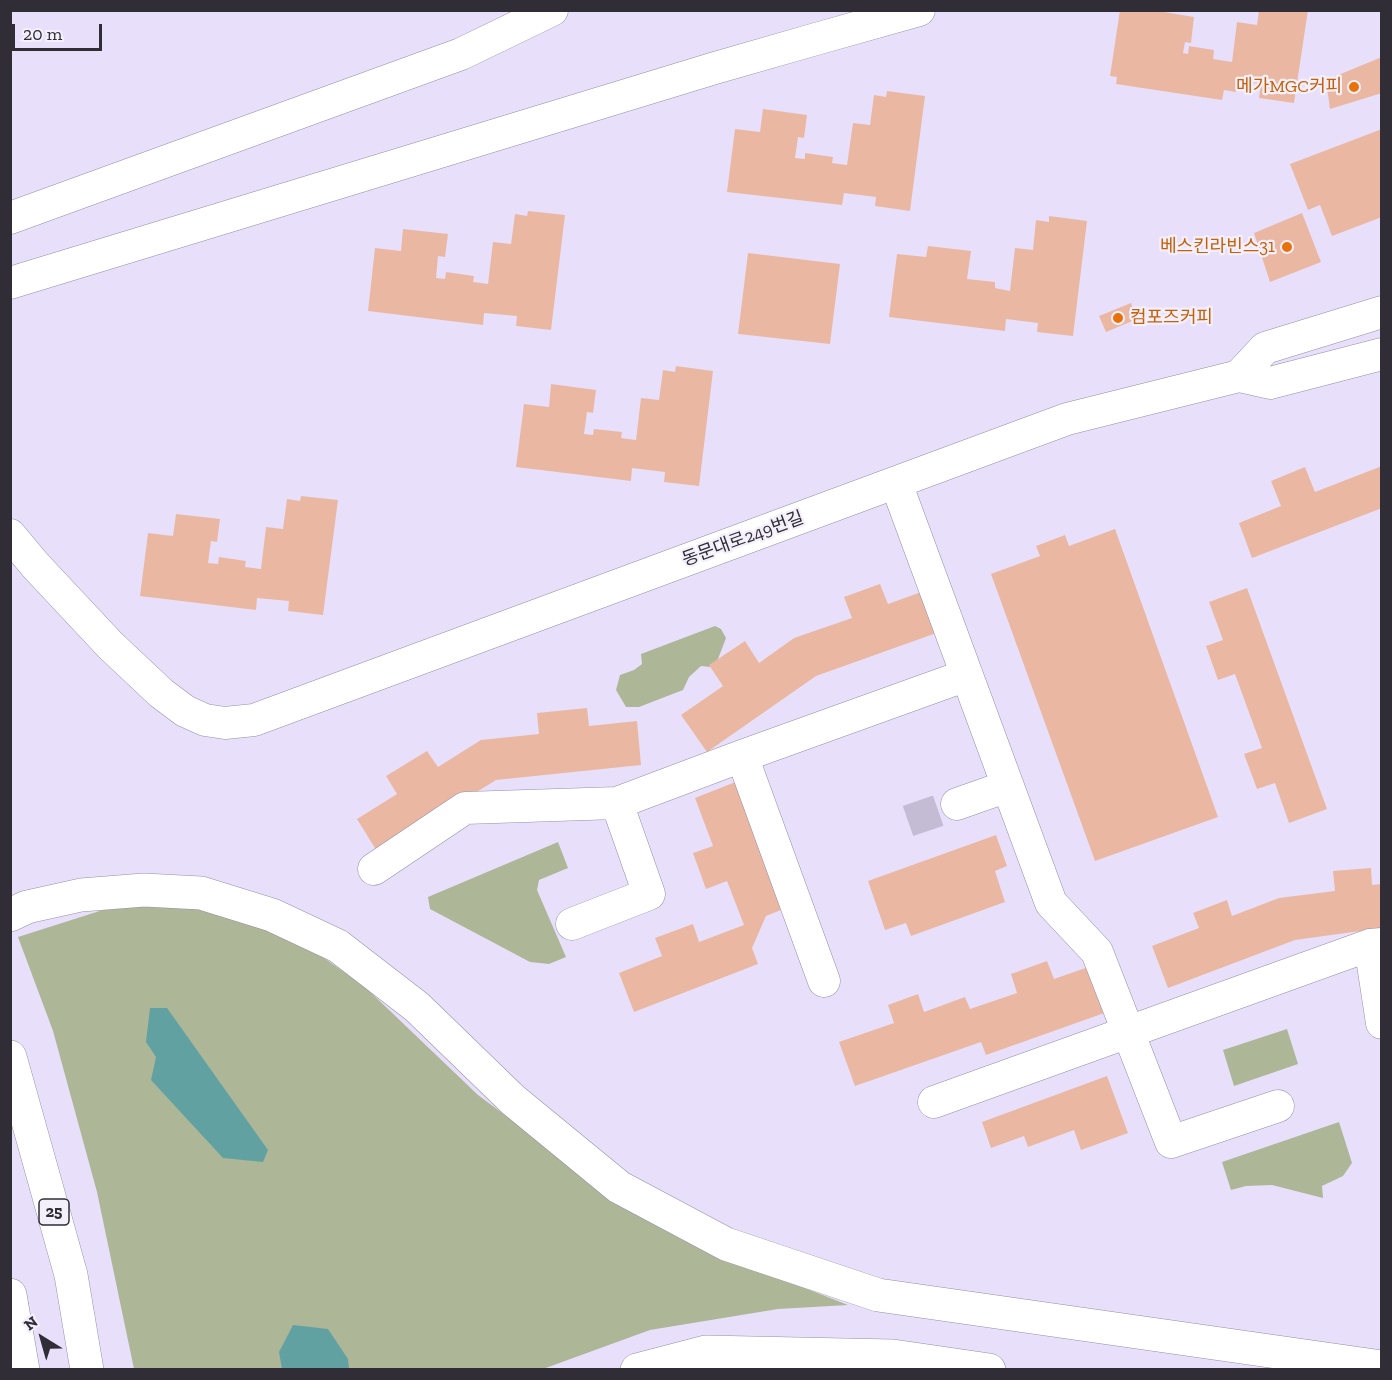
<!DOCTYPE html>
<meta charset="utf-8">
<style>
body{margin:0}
#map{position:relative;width:1392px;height:1380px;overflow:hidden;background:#e8e0fb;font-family:"Zilla Slab",serif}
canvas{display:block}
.frame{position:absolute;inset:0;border:12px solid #302d37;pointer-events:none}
.north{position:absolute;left:12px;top:1308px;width:60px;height:60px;-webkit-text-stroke:4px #f4f0fb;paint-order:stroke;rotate:323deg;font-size:16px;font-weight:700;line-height:24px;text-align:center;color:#302d37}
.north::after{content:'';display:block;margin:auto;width:21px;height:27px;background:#302d37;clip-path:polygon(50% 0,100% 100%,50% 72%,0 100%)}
.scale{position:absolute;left:12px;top:24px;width:90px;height:27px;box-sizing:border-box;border:3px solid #302d37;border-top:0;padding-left:8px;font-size:18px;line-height:21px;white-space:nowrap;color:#302d37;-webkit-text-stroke:4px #f4f0fb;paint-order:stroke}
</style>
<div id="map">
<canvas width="1392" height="1380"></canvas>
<div class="frame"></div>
<div class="north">N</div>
<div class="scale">20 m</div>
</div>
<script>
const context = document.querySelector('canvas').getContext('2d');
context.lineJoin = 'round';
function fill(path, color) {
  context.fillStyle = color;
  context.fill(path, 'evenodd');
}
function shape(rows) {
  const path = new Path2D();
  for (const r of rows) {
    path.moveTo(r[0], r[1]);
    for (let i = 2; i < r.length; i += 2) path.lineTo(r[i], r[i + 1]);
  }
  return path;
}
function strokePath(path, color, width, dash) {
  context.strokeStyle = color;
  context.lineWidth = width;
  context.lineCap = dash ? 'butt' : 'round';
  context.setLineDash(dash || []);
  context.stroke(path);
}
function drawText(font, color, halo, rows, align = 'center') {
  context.font = font + ' "Zilla Slab","Noto Sans KR",serif';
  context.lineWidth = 4.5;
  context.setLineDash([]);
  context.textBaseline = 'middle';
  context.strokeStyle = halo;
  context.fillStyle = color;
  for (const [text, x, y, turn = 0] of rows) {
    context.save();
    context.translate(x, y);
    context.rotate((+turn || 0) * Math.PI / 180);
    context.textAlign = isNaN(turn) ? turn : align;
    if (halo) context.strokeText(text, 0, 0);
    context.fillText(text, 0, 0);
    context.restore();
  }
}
fill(shape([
 [715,626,721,629,726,638,718,659,710,667,701,666,689,677,683,690,639,707,626,707,616,690,620,675,634,670,642,664,641,654],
 [558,842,568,868,539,880,537,890,566,957,549,964,530,962,430,909,428,897],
 [205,901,286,931,365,987,478,1095,629,1208,721,1255,848,1305,778,1309,650,1330,543,1369,134,1369,97,1192,53,1031,18,937,109,908],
 [1287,1029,1298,1064,1234,1086,1223,1050],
 [1339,1122,1352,1163,1343,1176,1322,1186,1323,1198,1272,1185,1246,1186,1231,1190,1222,1162]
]), '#adb798');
fill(shape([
 [150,1008,167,1008,268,1150,263,1162,223,1158,151,1080,156,1057,146,1042],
 [293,1325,328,1329,348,1359,349,1369,282,1369,279,1352]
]), '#61a1a1');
fill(shape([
 [1120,10,1152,10,1194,17,1191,43,1185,42,1183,53,1188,54,1189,46,1214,50,1213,59,1232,62,1237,22,1257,25,1259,10,1308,10,1294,103,1259,98,1261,84,1238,81,1236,92,1224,90,1222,100,1116,84,1117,77,1110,76],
 [1382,57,1382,93,1330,109,1326,80],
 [887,91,925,96,910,211,875,206,876,197,844,193,842,205,727,192,735,129,760,132,763,109,807,115,804,138,798,137,795,158,805,159,805,153,833,157,832,163,847,165,853,123,870,125,874,95,886,97],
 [1382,129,1382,217,1332,236,1320,205,1308,210,1290,164],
 [528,211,565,215,551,330,516,326,517,316,484,313,483,325,368,311,375,248,401,251,403,229,448,234,445,257,438,256,436,278,445,279,446,272,474,276,473,282,488,284,493,242,511,244,515,214,527,216],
 [1302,213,1321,262,1270,282,1254,233],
 [1049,216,1087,221,1073,336,1037,332,1038,323,1006,319,1005,331,889,317,897,254,926,257,928,246,971,251,967,279,995,282,995,288,1010,291,1015,248,1033,250,1036,220,1049,222],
 [748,253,840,264,830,344,738,334],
 [1131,303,1137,319,1106,332,1099,316],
 [676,366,713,371,699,486,664,482,665,472,632,468,631,481,516,467,524,404,549,407,551,384,596,390,593,413,587,412,584,434,593,435,594,429,622,432,621,438,636,440,641,398,659,400,663,370,675,372],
 [1382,466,1382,508,1252,558,1239,523,1281,506,1271,481,1305,467,1315,492],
 [301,496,338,500,323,615,288,611,289,601,257,598,256,610,140,596,148,533,173,536,176,514,220,519,217,542,211,541,208,563,218,564,219,557,246,561,245,567,261,569,266,527,283,529,287,499,300,501],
 [1115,529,1218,817,1095,861,991,574,1040,556,1036,546,1065,535,1069,546],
 [880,584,888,604,927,590,942,631,816,676,707,752,681,715,723,686,709,665,745,641,759,663,794,638,852,618,844,597],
 [1247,588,1327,809,1289,823,1275,783,1257,789,1244,754,1262,748,1235,674,1218,680,1206,646,1223,640,1209,602],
 [587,708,589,726,637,721,641,765,496,780,378,853,357,819,397,794,386,776,427,751,438,767,481,740,539,734,537,713],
 [738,781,786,908,766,916,752,948,758,964,634,1012,619,973,662,956,655,938,693,924,699,942,744,925,727,881,706,889,693,853,713,846,695,798],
 [996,835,1007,866,995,871,1005,902,911,936,906,923,885,930,868,881],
 [1371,868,1372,885,1382,884,1382,928,1295,940,1168,988,1152,946,1199,928,1193,913,1227,900,1232,916,1279,898,1335,891,1333,871],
 [1047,961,1054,979,1094,965,1110,1011,986,1055,981,1042,855,1086,839,1042,894,1023,888,1005,918,994,924,1012,965,997,970,1009,1017,993,1011,974],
 [1107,1076,1128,1133,1081,1150,1074,1130,1028,1147,1024,1136,991,1148,982,1122]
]), '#eab8a2');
strokePath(shape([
 [908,821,957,804]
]), '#c3bcd4', 32, [32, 16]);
const minor = shape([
 [10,218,461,54,552,10],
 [10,283,715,68,816,39,919,10],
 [1239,376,1265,348,1382,312],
 [896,483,1051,903,1097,952,1171,1142,1278,1106],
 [10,535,36,566,110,645,161,693,185,711,205,720,225,723,254,720,1067,419,1239,376,1270,383,1382,354],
 [742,756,824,981],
 [957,804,1008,786],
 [374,869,465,808,617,803,742,756,967,675],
 [572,924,649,894,617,803],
 [1370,945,1382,1023],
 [934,1102,1370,945,1382,944]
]);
const highway = shape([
 [10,915,27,907,81,895,144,890,201,893,272,915,338,946,417,1007,513,1100,619,1187,726,1244,878,1295,1382,1367],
 [10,1057,71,1275,87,1370],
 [10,1295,23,1370],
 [637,1370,706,1352,893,1356,989,1370]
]);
strokePath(minor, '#968ea7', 33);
strokePath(highway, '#968ea7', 34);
strokePath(minor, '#fff', 32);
strokePath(highway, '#fff', 33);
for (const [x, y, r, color] of [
 [1354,87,6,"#e8710a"],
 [1287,247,6,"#e8710a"],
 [1118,318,6,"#e8710a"]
]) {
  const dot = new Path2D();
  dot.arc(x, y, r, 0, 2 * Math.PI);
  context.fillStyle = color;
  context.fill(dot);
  strokePath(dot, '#f4f0fb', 2);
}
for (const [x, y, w] of [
 [54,1212,30]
]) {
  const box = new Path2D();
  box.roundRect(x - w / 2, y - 13, w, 26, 4.5);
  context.fillStyle = '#f4f0fb';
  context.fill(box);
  strokePath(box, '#302d37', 1.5);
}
drawText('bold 16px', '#302d37', null, [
 ["25",54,1212]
]);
drawText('18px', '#c56008', '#f4f0fb', [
 ["메가MGC커피",1342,87],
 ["베스킨라빈스31",1275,247],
 ["컴포즈커피",1130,318,"left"]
], 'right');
drawText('18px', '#302d37', '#f4f0fb', [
 ["동문대로249번길",743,539,-20]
]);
</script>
